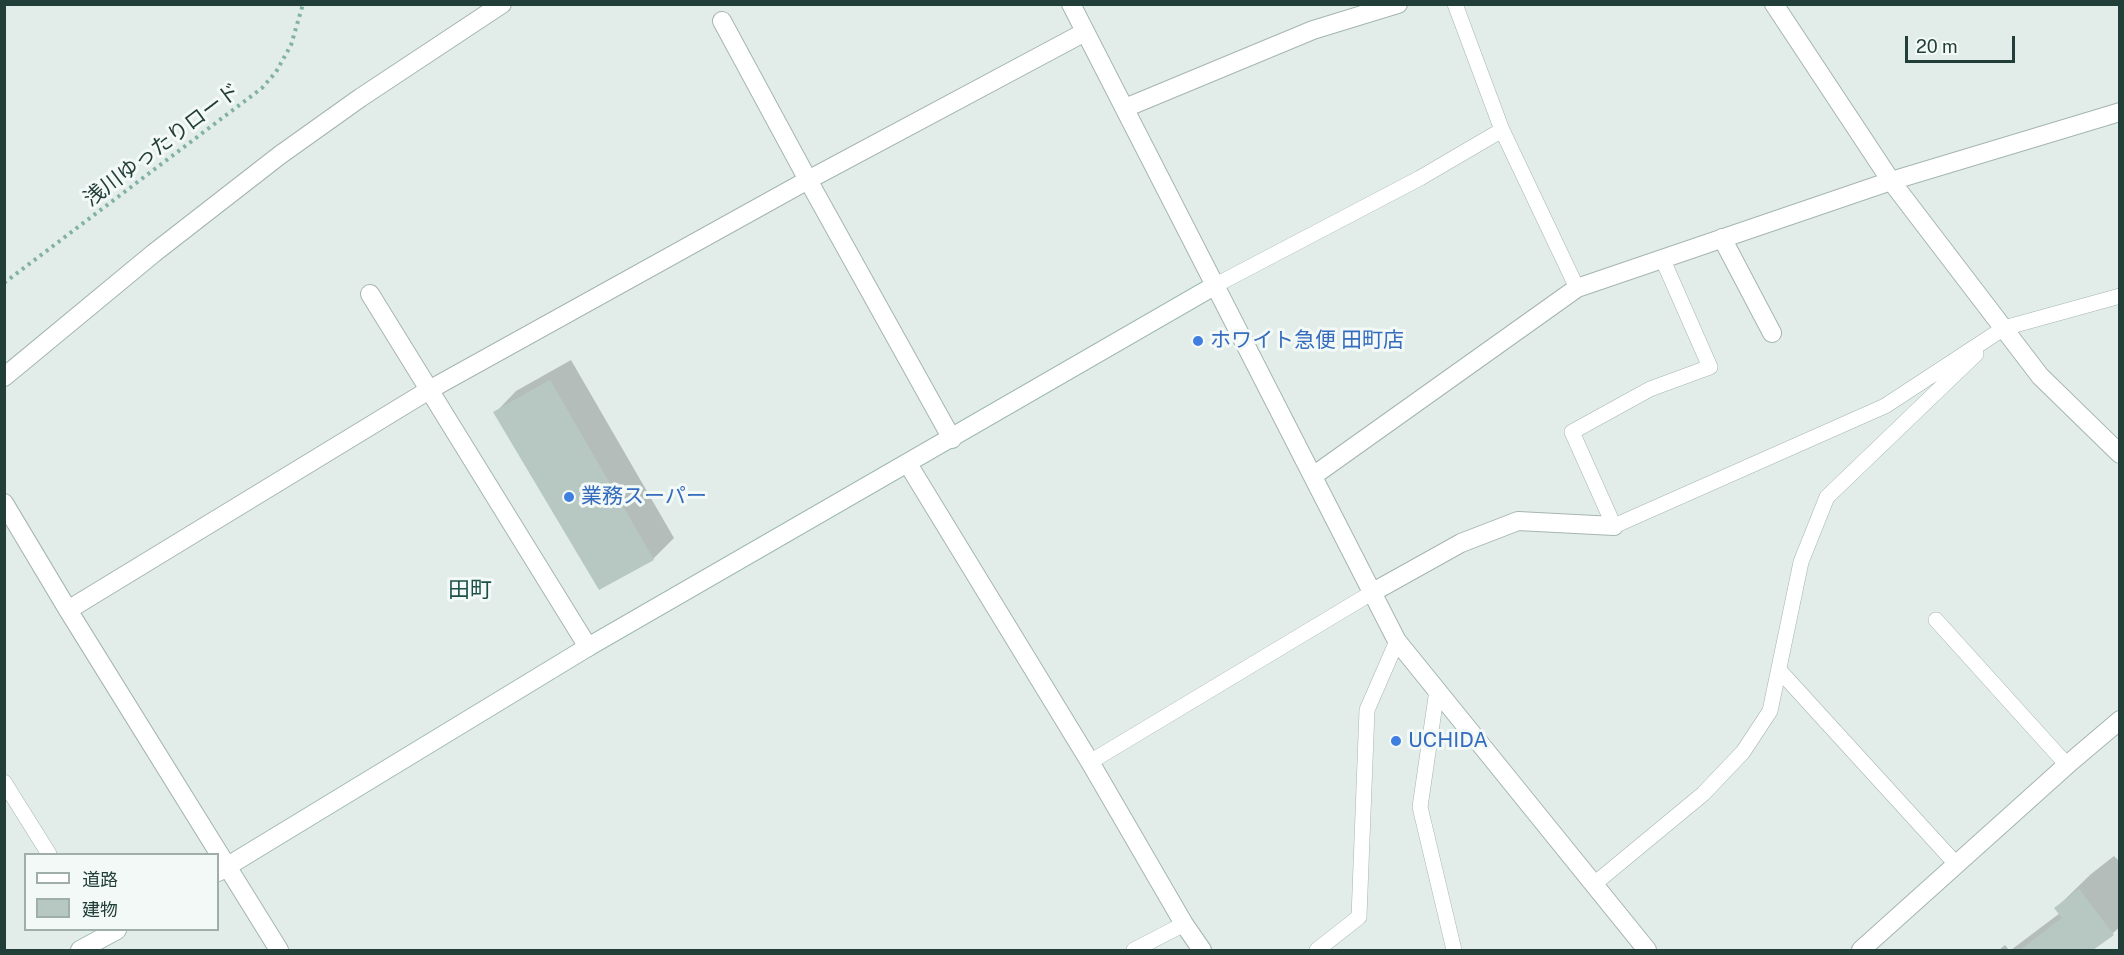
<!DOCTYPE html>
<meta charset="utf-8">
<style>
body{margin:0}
#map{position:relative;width:2124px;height:955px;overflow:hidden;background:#e2ede9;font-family:"Public Sans","Noto Sans JP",sans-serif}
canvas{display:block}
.frame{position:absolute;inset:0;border:6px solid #223e38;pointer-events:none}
.legend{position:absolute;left:24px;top:853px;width:195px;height:78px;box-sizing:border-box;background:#f3f9f6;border:2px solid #9faeaa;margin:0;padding:8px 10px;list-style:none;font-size:18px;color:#223e38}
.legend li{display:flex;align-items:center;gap:12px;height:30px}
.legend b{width:30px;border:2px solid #9faeaa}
.scale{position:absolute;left:1905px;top:36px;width:110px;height:27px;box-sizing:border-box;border:3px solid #223e38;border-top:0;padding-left:8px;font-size:18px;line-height:21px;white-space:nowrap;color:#223e38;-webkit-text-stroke:4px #f3f9f6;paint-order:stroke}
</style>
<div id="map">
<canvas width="2124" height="955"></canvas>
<div class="frame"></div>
<ul class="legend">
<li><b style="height:8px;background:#fff"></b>道路</li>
<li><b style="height:16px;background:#b7c8c2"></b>建物</li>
</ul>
<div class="scale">20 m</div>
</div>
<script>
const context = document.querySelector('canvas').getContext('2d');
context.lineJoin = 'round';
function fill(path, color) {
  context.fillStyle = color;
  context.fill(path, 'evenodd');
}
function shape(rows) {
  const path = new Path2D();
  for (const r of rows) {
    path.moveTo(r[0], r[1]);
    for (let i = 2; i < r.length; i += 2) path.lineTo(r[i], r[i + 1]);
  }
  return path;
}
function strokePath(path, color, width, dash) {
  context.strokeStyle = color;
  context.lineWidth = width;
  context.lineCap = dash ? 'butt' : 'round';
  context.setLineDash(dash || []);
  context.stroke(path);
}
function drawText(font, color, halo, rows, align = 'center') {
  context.font = font + ' "Public Sans","Noto Sans JP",sans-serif';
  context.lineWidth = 6;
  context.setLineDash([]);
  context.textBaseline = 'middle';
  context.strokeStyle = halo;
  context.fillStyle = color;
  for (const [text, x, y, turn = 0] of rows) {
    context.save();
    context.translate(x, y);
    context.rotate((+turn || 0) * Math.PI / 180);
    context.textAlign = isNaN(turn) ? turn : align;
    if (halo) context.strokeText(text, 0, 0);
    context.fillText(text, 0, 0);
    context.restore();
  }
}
fill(shape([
 [571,360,674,538,653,559,495,413,516,391],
 [2114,856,2120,862,2120,927,2113,933,2090,950,2011,950,2060,913,2056,908,2091,874],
 [2005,945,2009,950,1999,950]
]), '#0003');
fill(shape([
 [550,380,654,560,599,590,493,412],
 [2079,889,2114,935,2093,950,2020,950,2062,918,2054,908]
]), '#b7c8c2');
const lane = shape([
 [1455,4,1502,130,1577,288],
 [1662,258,1710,367,1650,389,1572,432,1614,526,1885,406,2004,328,2120,296],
 [1214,286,1420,178,1502,130],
 [1936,620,2067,765],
 [1779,670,1956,864],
 [1437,690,1420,807,1454,950],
 [1090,762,1373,592],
 [4,782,49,854],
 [1593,885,1703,794,1743,752,1770,711,1801,562,1827,497,1976,354],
 [1134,950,1184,924],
 [1317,950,1359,917,1367,710,1397,641]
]);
const street = shape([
 [1071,4,1397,641,1647,950],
 [1774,4,1891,181,2040,376,2120,454],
 [722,21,808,180,952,439],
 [1125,108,1313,30,1398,4],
 [1722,238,1772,333],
 [370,294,588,647],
 [4,377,154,253,280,155,360,98,502,4],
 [908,464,1090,762,1184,924,1202,950],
 [1313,476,1577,288,1891,181,2120,112],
 [4,503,68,610,279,950],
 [1373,592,1461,543,1518,521,1614,526],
 [68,610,429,390,808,180,1085,32],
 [1861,950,2067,765,2120,720]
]);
const secondary = shape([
 [218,872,588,647,1214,286],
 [80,950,117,930]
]);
strokePath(lane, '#a5b5b0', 16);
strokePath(street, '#a5b5b0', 20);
strokePath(secondary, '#a0b9b1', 20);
strokePath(shape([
 [4,283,262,88,276,72,291,45,303,4]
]), '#82b1a5', 4, [3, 4.5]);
strokePath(lane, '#fff', 15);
strokePath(street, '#fff', 18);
strokePath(secondary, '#fff', 18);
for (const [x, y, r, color] of [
 [1198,341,6,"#3f7fe0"],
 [569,497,6,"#3f7fe0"],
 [1396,741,6,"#3f7fe0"]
]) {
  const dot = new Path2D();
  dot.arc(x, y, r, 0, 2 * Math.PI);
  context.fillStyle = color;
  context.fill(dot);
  strokePath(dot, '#f3f9f6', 2);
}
drawText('21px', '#223e38', '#f3f9f6', [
 ["浅川ゆったりロード",162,145,-37]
]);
drawText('21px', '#366cbe', '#f3f9f6', [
 ["ホワイト急便 田町店",1210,341],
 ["業務スーパー",581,497],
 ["UCHIDA",1408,741]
], 'left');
drawText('22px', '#1d5147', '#f3f9f6', [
 ["田町",470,590]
]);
</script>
